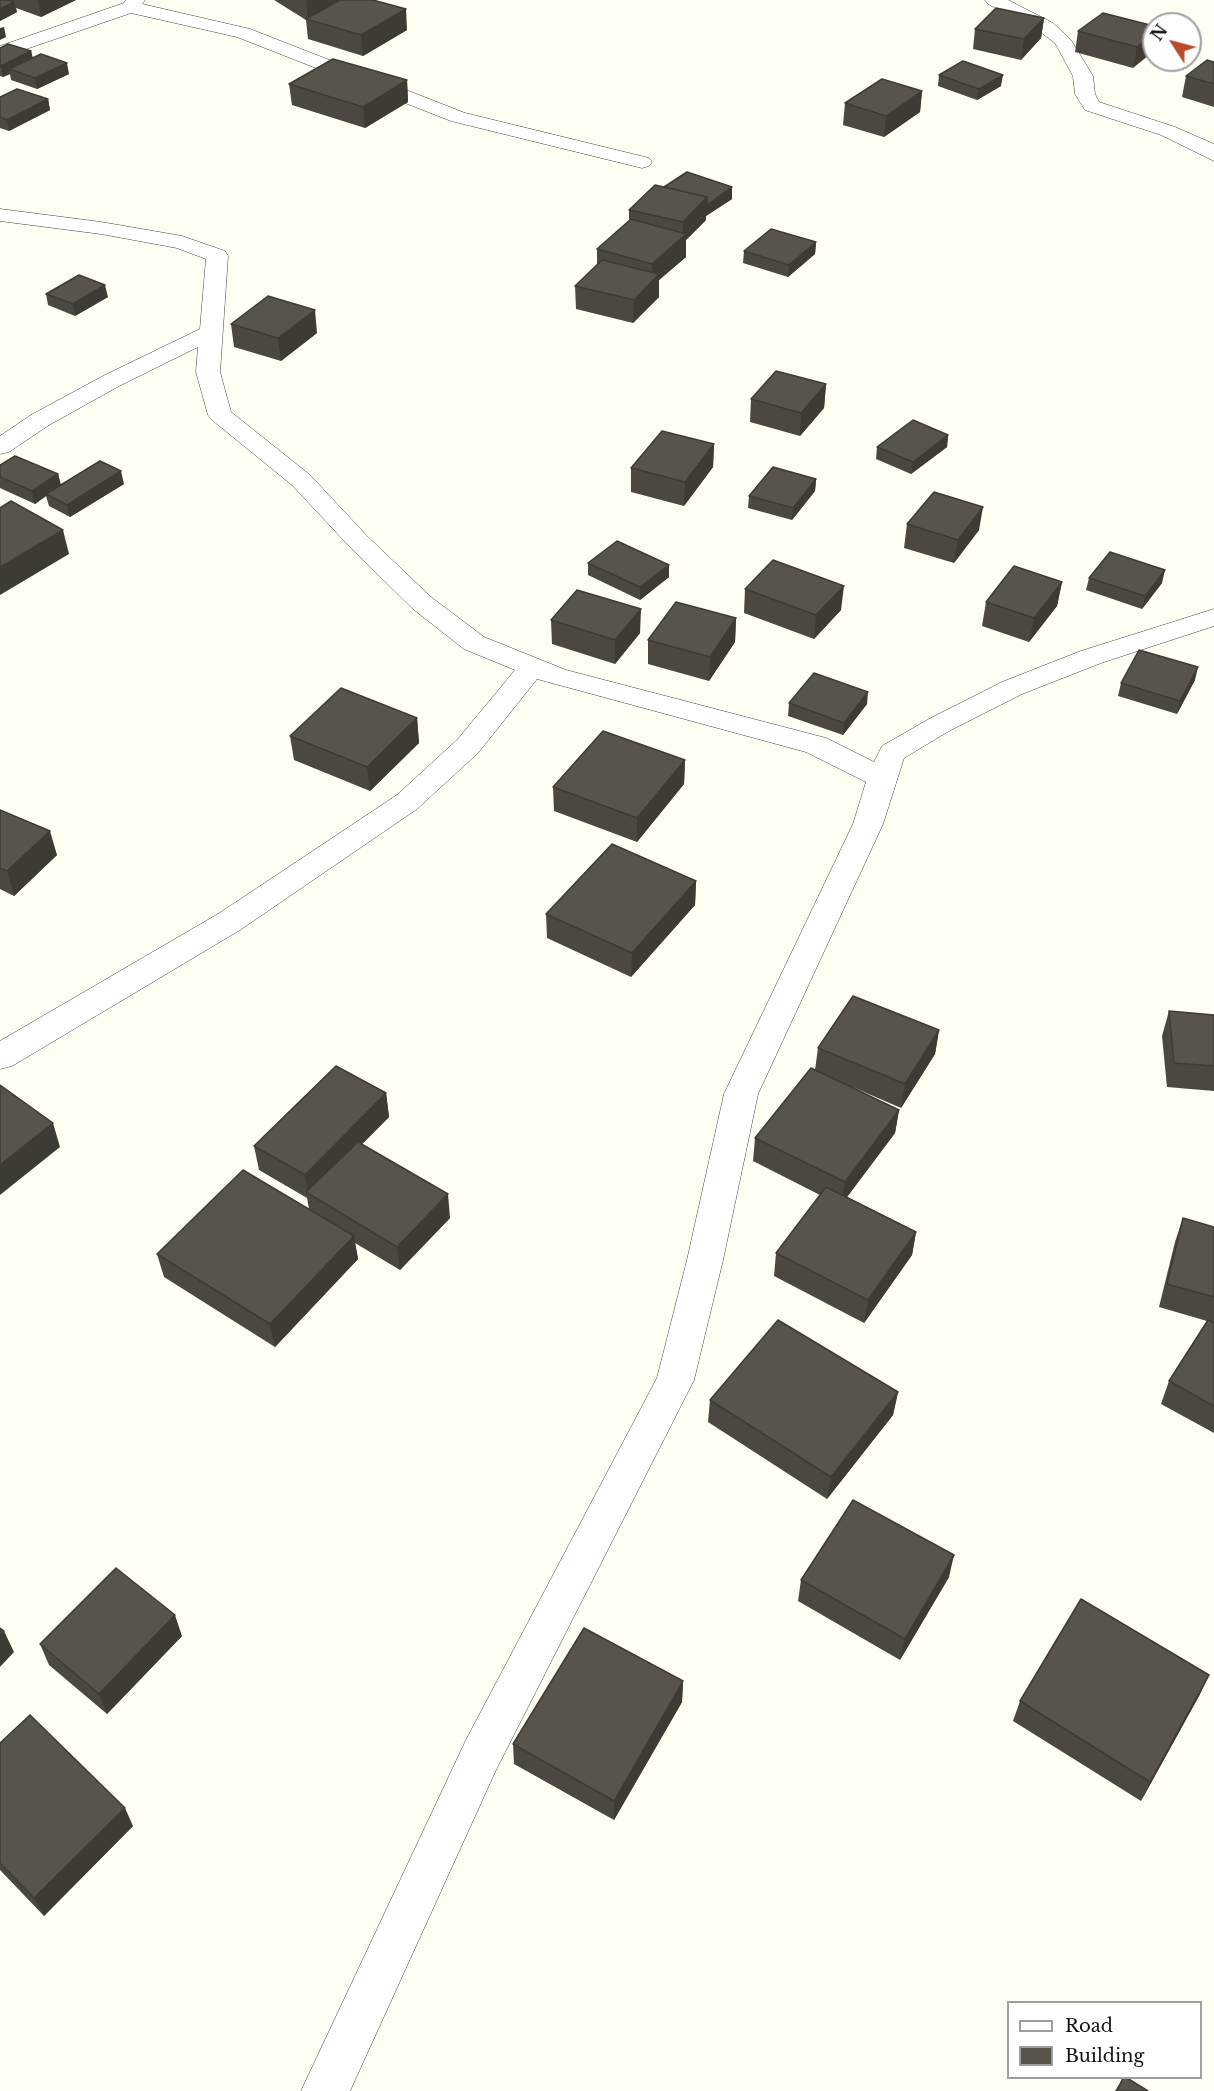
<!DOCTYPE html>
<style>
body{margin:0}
#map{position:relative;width:1214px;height:2091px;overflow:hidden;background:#fefef3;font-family:"Libre Baskerville",serif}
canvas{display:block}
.legend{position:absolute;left:1007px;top:2001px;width:195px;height:78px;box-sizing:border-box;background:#fff;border:2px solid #9f9f9f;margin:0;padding:8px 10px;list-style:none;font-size:18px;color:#101010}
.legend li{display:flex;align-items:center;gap:12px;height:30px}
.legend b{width:30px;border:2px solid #9f9f9f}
.north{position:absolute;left:1142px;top:12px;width:60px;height:60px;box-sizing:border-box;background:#fff;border:2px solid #9f9f9f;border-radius:50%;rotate:306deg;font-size:16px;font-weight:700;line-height:24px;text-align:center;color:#101010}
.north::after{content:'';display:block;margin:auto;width:21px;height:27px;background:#bc4b2c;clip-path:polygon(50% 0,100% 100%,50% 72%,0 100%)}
</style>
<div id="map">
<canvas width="1214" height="2091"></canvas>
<ul class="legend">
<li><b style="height:8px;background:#fff"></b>Road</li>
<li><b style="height:16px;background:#58544c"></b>Building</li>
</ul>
<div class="north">N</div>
</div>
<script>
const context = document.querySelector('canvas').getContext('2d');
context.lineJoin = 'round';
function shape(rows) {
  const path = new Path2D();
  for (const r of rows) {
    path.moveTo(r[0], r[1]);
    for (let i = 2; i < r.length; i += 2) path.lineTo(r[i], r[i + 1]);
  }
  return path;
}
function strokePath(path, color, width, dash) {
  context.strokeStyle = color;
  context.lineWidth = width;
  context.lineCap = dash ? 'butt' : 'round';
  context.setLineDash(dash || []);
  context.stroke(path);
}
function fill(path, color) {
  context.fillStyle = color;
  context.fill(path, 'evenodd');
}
const street = shape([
 [126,0,145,0,142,4,250,29,465,113,649,158,652,162,649,166,642,168,451,121,237,37,131,13,0,58,0,46,124,3,126,0],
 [985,0,1008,0,1053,23,1071,40,1093,76,1095,94,1099,102,1175,127,1214,144,1214,161,1161,135,1085,110,1075,94,1073,76,1055,43,1039,31,988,4,985,0],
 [0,209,101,222,182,236,225,251,228,256,220,372,231,412,310,475,368,537,431,597,484,637,566,670,826,738,874,762,882,746,929,719,1002,682,1081,651,1214,609,1214,626,1101,663,1022,694,949,731,904,758,883,824,758,1094,723,1260,694,1380,496,1770,350,2091,301,2091,466,1740,657,1378,687,1260,724,1094,853,824,866,782,806,752,537,679,478,753,417,809,240,930,12,1066,0,1069,0,1041,218,914,397,795,458,739,515,670,464,649,413,609,350,547,292,485,212,420,208,415,196,372,198,347,121,385,49,425,9,452,0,454,0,436,31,415,105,375,200,329,206,259,177,248,101,234,0,221,0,209]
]);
strokePath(street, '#434343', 1);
fill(street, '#fff');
fill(shape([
 [0,0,76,0,41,17,16,8,17,12,0,21],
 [274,0,373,0,407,30,363,56,308,39,306,20],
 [1044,18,1041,38,1021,60,973,49,975,29],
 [1154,26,1133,68,1075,52,1078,31],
 [0,48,31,51,33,58,69,74,37,89,11,80,10,74,3,77,0,76],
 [1214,62,1214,107,1182,97,1186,76],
 [939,75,1001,86,977,100,938,86],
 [407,80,408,102,365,128,292,105,289,84],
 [922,91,920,112,884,137,843,125,845,103],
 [0,97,48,99,50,110,9,131,0,128],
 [664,187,732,199,706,216,706,220,686,240,686,257,659,280,659,297,633,323,576,309,575,286,597,265,597,249,629,221,629,210],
 [816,242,815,254,788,277,743,263,744,251],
 [46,294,108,297,75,316,48,305],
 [231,324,317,333,281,361,234,347],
 [826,384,824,408,800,436,750,422,751,399],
 [948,435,947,447,911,474,876,459,877,447],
 [714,444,713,467,684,506,631,492,631,468],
 [0,465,58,474,61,485,124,484,70,517,49,506,46,496,35,504,0,488],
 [816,479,815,491,792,520,748,508,749,496],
 [907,524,979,530,954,563,904,548],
 [588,563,669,577,640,600,588,575],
 [1089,578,1162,583,1142,609,1086,590],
 [1062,582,1057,606,1029,642,982,626,986,602],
 [745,589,841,610,814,639,744,613],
 [736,618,735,642,709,681,648,664,648,640],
 [551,620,640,633,615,664,552,644],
 [1195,680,1177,714,1118,696,1121,683],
 [789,703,867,704,843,735,788,716],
 [417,718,419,743,370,791,294,760,290,736],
 [685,760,684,784,637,842,554,811,553,787],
 [0,810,57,855,14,896,0,889],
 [696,881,695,905,631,977,547,938,546,914],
 [1169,1011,1214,1015,1214,1091,1167,1087,1162,1036],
 [939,1030,935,1054,901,1108,850,1086,899,1110,895,1133,847,1197,916,1232,912,1255,864,1323,774,1276,776,1253,820,1195,753,1161,755,1138,815,1070,818,1048],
 [386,1093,389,1117,362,1144,450,1218,400,1270,355,1243,358,1259,275,1347,164,1277,157,1254,309,1209,307,1198,259,1170,254,1146],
 [1183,1218,1214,1227,1214,1433,1161,1404,1169,1381,1207,1321,1159,1307,1175,1242],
 [898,1392,893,1415,827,1499,708,1422,710,1400],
 [949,1577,900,1660,798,1601,801,1580],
 [182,1636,107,1714,49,1665,40,1644],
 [1209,1675,1199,1696,1141,1801,1013,1721,1020,1701],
 [683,1681,682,1702,614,1820,514,1764,513,1744],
 [0,1743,133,1826,44,1916,0,1870],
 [1123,2078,1148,2091,1115,2091]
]), '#4c4841');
fill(shape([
 [38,0,76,0,41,17],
 [309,0,354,0,308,19,306,1],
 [14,2,17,12,0,21,0,9],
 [406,9,407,30,363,56,361,35],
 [1044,18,1041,38,1021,60,1024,39],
 [4,27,6,37,0,40,0,28],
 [1154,33,1154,51,1133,68,1137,47],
 [31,51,33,62,9,69,10,74,3,77,1,66],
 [67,63,69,74,37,89,35,78],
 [1003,75,1001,86,977,100,979,89],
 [407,80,408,102,365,128,363,107],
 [922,91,920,112,884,137,886,116],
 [48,99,50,110,9,131,7,120],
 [732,187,732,199,706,216,706,220,686,240,686,257,659,280,659,297,633,323,634,300,652,281,652,264,682,238,683,222,707,197],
 [816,242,815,254,788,277,789,265],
 [105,285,108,297,75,316,73,304],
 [315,310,317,333,281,361,278,338],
 [826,384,824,408,800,436,801,413],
 [948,435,947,447,911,474,913,462],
 [714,444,713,467,684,506,685,482],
 [121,471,124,484,70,517,67,505],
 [58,474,61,486,46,494,46,496,35,504,32,491],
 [816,479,815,491,792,520,793,508],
 [983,507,979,530,954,563,958,540],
 [63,530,69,554,0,595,0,567],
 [669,565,669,577,640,600,640,587],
 [1165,570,1162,583,1142,609,1145,596],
 [1062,582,1057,606,1029,642,1034,618],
 [844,586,841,610,814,639,816,615],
 [641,609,640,633,615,664,615,640],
 [736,618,735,642,709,681,710,657],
 [1198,667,1195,680,1177,714,1180,701],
 [868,692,867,704,843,735,844,723],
 [417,718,419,743,370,791,367,767],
 [685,760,684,784,637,842,637,818],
 [50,831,57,855,14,896,7,871],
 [696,881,695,905,631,977,632,953],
 [939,1030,935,1054,901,1108,905,1084],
 [386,1093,389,1117,312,1195,308,1193,305,1175],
 [899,1110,895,1133,841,1205,845,1182],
 [53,1123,60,1147,0,1195,0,1165],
 [448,1194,450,1218,400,1270,397,1247],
 [916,1232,912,1255,864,1323,868,1300],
 [354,1236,358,1259,275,1347,270,1324],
 [898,1392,893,1415,827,1499,831,1477],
 [954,1555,949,1577,900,1660,905,1639],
 [175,1615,182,1636,107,1714,99,1694],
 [4,1631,14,1652,0,1667,0,1636],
 [1209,1675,1199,1696,1141,1801,1150,1782],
 [683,1681,682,1702,614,1820,614,1801],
 [125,1808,133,1826,44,1916,34,1898]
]), '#3e3b35');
const building = shape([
 [0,0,8,0,14,2,0,9,0,0],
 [340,0,373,0,406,9,361,35,306,19,340,0],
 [996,8,1044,18,1024,39,975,29,996,8],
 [1103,13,1154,26,1154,33,1137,47,1078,31,1103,13],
 [8,44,31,51,1,66,0,66,0,48,8,44],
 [41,54,67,63,35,78,9,69,41,54],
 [333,59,407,80,363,107,289,84,333,59],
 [1207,60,1214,62,1214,84,1186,76,1207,60],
 [963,61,1003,75,979,89,939,75,963,61],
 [882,79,922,91,886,116,845,103,882,79],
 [17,89,48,99,7,120,0,117,0,97,17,89],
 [687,172,732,187,707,205,707,197,664,187,687,172],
 [655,185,707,197,683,222,629,210,655,185],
 [631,219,686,234,652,264,597,249,631,219],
 [771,229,816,242,789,265,744,251,771,229],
 [602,260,659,274,634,300,575,286,602,260],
 [79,275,105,285,73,304,46,294,79,275],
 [268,296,315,310,278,338,231,324,268,296],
 [776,371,826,384,801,413,751,399,776,371],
 [913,420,948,435,913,462,877,447,913,420],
 [662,431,714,444,685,482,631,468,662,431],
 [15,456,58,474,32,491,0,477,0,465,15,456],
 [100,461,121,471,67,505,46,494,100,461],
 [773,467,816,479,793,508,749,496,773,467],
 [934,492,983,507,958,540,907,524,934,492],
 [11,501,63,530,0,567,0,508,11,501],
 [617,541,669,565,640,587,588,563,617,541],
 [1110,552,1165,570,1145,596,1089,578,1110,552],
 [773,560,844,586,816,615,745,589,773,560],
 [1014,566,1062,582,1034,618,986,602,1014,566],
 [577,590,641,609,615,640,551,620,577,590],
 [676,602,736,618,710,657,648,640,676,602],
 [1139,650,1198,667,1180,701,1121,683,1139,650],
 [814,673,868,692,844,723,789,703,814,673],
 [341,688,417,718,367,767,290,736,341,688],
 [603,731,685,760,637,818,553,787,603,731],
 [0,810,50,831,7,871,0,868,0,810],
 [612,844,696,881,632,953,546,914,612,844],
 [853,996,939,1030,905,1084,818,1048,853,996],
 [1169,1011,1214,1015,1214,1066,1174,1063,1169,1011],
 [336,1066,386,1093,305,1175,254,1146,336,1066],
 [811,1068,899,1110,845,1182,755,1138,811,1068],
 [0,1085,53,1123,0,1165,0,1085],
 [358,1142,448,1194,397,1247,306,1192,358,1142],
 [243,1170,354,1236,270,1324,157,1254,243,1170],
 [826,1187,916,1232,868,1300,776,1253,826,1187],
 [1183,1218,1214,1227,1214,1297,1167,1284,1183,1218],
 [778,1320,898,1392,831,1477,710,1400,778,1320],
 [1208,1320,1214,1323,1214,1406,1169,1381,1208,1320],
 [853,1500,954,1555,905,1639,801,1580,853,1500],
 [116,1568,175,1615,99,1694,40,1644,116,1568],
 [1081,1599,1209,1675,1150,1782,1020,1701,1081,1599],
 [0,1628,4,1631,0,1636,0,1628],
 [584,1628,683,1681,614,1801,513,1744,584,1628],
 [30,1715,125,1808,34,1898,0,1863,0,1743,30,1715],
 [1123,2078,1127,2078,1148,2091,1117,2091,1123,2078]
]);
fill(building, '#58544c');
strokePath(building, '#3e3b35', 1.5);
</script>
